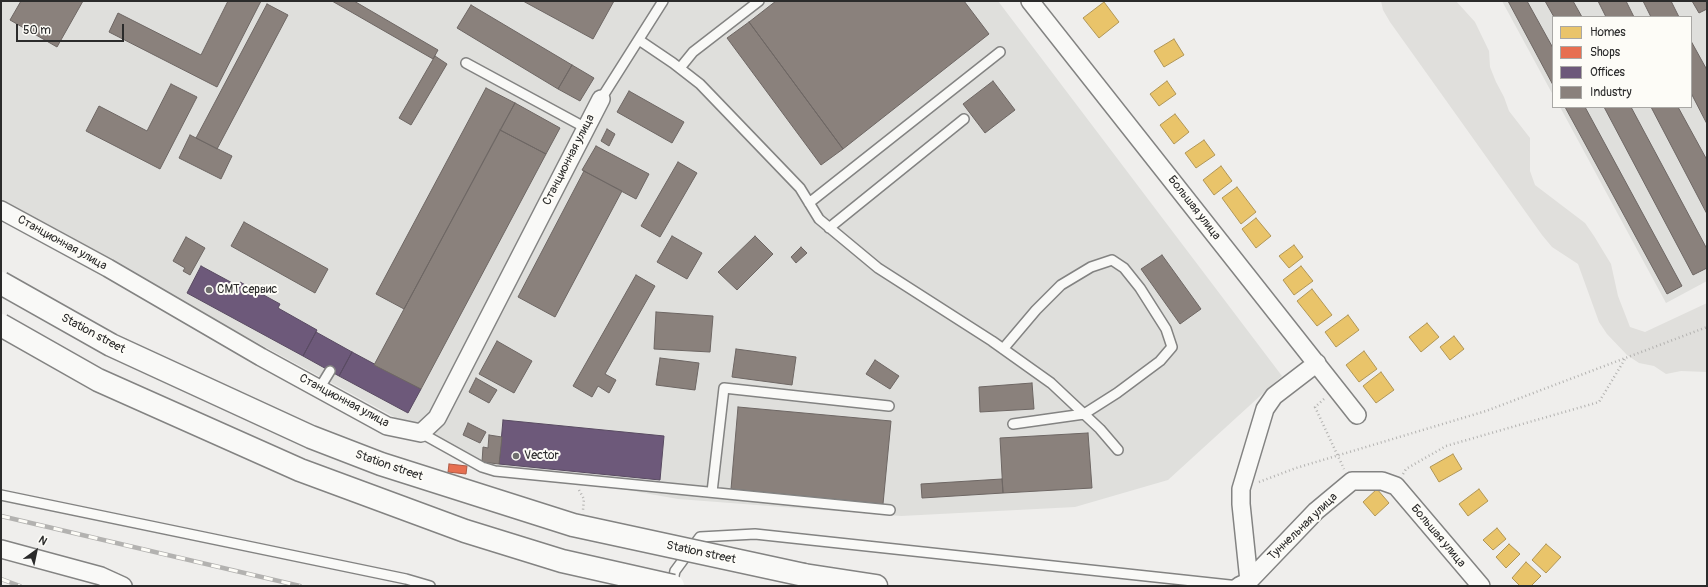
<!DOCTYPE html>
<meta charset="utf-8">
<style>
body{margin:0}
#map{position:relative;width:1708px;height:587px;overflow:hidden;background:#efeeec;font-family:Pangolin,sans-serif}
canvas{display:block}
.frame{position:absolute;inset:0;border:2px solid #2b2b2b;pointer-events:none}
.legend{position:absolute;left:1552px;top:16px;width:140px;height:92px;box-sizing:border-box;background:#fdfcf7;border:1px solid #a9a8a5;margin:0;padding:5px 7px;list-style:none;font-size:12px;color:#2b2b2b}
.legend li{display:flex;align-items:center;gap:8px;height:20px}
.legend b{width:20px;border:1px solid #a9a8a5}
.north{position:absolute;left:16px;top:531px;width:40px;height:40px;-webkit-text-stroke:3px #fdfcf7;paint-order:stroke;rotate:33deg;font-size:11px;font-weight:700;line-height:16px;text-align:center;color:#2b2b2b}
.north::after{content:'';display:block;margin:auto;width:14px;height:18px;background:#2b2b2b;clip-path:polygon(50% 0,100% 100%,50% 72%,0 100%)}
.scale{position:absolute;left:16px;top:24px;width:108px;height:18px;box-sizing:border-box;border:2px solid #2b2b2b;border-top:0;padding-left:5px;font-size:12px;line-height:14px;white-space:nowrap;color:#2b2b2b;-webkit-text-stroke:3px #fdfcf7;paint-order:stroke}
</style>
<div id="map">
<canvas width="1708" height="587"></canvas>
<div class="frame"></div>
<ul class="legend">
<li><b style="height:11px;background:#e9c46a"></b>Homes</li>
<li><b style="height:11px;background:#e76f51"></b>Shops</li>
<li><b style="height:11px;background:#6d597a"></b>Offices</li>
<li><b style="height:11px;background:#8a817c"></b>Industry</li>
</ul>
<div class="north">N</div>
<div class="scale">50 m</div>
</div>
<script>
const context = document.querySelector('canvas').getContext('2d');
context.lineJoin = 'round';
function fill(path, color) {
  context.fillStyle = color;
  context.fill(path, 'evenodd');
}
function shape(rows) {
  const path = new Path2D();
  for (const r of rows) {
    path.moveTo(r[0], r[1]);
    for (let i = 2; i < r.length; i += 2) path.lineTo(r[i], r[i + 1]);
  }
  return path;
}
function strokePath(path, color, width, dash) {
  context.strokeStyle = color;
  context.lineWidth = width;
  context.lineCap = dash ? 'butt' : 'round';
  context.setLineDash(dash || []);
  context.stroke(path);
}
function drawText(font, color, halo, rows, align = 'center') {
  context.font = font + ' Pangolin,sans-serif';
  context.lineWidth = 4;
  context.setLineDash([]);
  context.textBaseline = 'middle';
  context.strokeStyle = halo;
  context.fillStyle = color;
  for (const [text, x, y, turn = 0] of rows) {
    context.save();
    context.translate(x, y);
    context.rotate((+turn || 0) * Math.PI / 180);
    context.textAlign = isNaN(turn) ? turn : align;
    if (halo) context.strokeText(text, 0, 0);
    context.fillText(text, 0, 0);
    context.restore();
  }
}
fill(shape([
 [1,1,998,1,1282,376,1168,480,1075,507,901,516,678,499,481,464,1,204],
 [1502,1,1707,1,1707,281,1666,303,1560,107,1691,107,1691,17,1553,17,1553,95]
]), '#dfdfdc');
fill(shape([
 [1381,1,1456,1,1475,22,1489,51,1490,67,1496,82,1504,97,1509,111,1530,138,1530,171,1535,185,1585,223,1594,236,1611,264,1618,296,1630,327,1645,332,1707,303,1707,372,1681,371,1666,374,1654,366,1639,363,1627,355,1607,334,1599,322,1578,264,1552,247,1542,235,1390,22,1383,10]
]), '#e0dfdc');
const homes = shape([
 [1104,2,1119,22,1099,38,1083,18,1104,2],
 [1174,39,1184,55,1164,67,1154,51,1174,39],
 [1167,81,1176,94,1159,106,1150,94,1167,81],
 [1175,114,1189,132,1174,144,1160,125,1175,114],
 [1204,140,1215,155,1196,168,1185,153,1204,140],
 [1221,166,1232,181,1214,195,1203,180,1221,166],
 [1237,187,1256,212,1241,224,1222,198,1237,187],
 [1256,218,1271,236,1256,248,1242,229,1256,218],
 [1294,245,1303,257,1289,268,1279,256,1294,245],
 [1301,266,1313,281,1294,295,1283,280,1301,266],
 [1312,289,1332,315,1317,326,1297,301,1312,289],
 [1348,315,1359,330,1336,347,1325,332,1348,315],
 [1427,323,1439,337,1421,352,1409,337,1427,323],
 [1454,336,1464,349,1450,360,1440,347,1454,336],
 [1364,351,1377,369,1359,382,1346,365,1364,351],
 [1381,372,1394,390,1376,403,1363,386,1381,372],
 [1453,454,1462,469,1439,482,1430,467,1453,454],
 [1377,489,1389,503,1375,516,1363,502,1377,489],
 [1479,489,1488,501,1468,516,1459,504,1479,489],
 [1497,528,1506,539,1493,550,1483,540,1497,528],
 [1509,544,1520,554,1506,568,1496,557,1509,544],
 [1546,544,1561,557,1546,573,1532,560,1546,544],
 [1526,562,1541,576,1531,586,1520,586,1512,578,1526,562]
]);
fill(homes, '#e9c46a');
strokePath(homes, '#b09657', 1);
const shops = shape([
 [449,464,467,466,466,474,448,472,449,464]
]);
fill(shops, '#e76f51');
strokePath(shops, '#af5b46', 1);
const offices = shape([
 [201,266,238,286,240,282,280,304,278,308,317,330,303,356,187,293,201,266],
 [316,332,352,352,339,376,303,356,316,332],
 [352,352,421,389,408,413,339,376,352,352],
 [503,420,664,436,660,480,499,464,503,420]
]);
fill(offices, '#6d597a');
strokePath(offices, '#594b62', 1);
const industry = shape([
 [21,1,83,1,57,47,10,20,21,1],
 [228,1,261,1,217,87,109,32,118,13,201,55,228,1],
 [332,1,354,1,438,50,433,59,332,1],
 [523,1,614,1,593,39,523,1],
 [776,1,964,1,989,34,843,149,749,22,776,1],
 [1508,1,1527,1,1553,48,1553,85,1508,1],
 [1545,1,1573,1,1582,17,1554,17,1545,1],
 [1598,1,1626,1,1634,17,1606,17,1598,1],
 [1643,1,1671,1,1679,17,1651,17,1643,1],
 [1692,1,1707,1,1707,9,1699,13,1692,1],
 [267,4,288,15,217,149,196,138,267,4],
 [471,5,572,65,558,89,457,28,471,5],
 [749,22,843,149,821,165,727,38,749,22],
 [1691,41,1707,70,1707,124,1691,93,1691,41],
 [435,56,447,64,411,125,399,118,435,56],
 [572,65,594,78,580,101,558,89,572,65],
 [993,81,1015,110,985,133,963,104,993,81],
 [171,84,197,97,160,169,86,131,99,106,147,131,171,84],
 [486,88,515,103,404,309,376,294,486,88],
 [629,91,684,122,672,143,617,112,629,91],
 [515,103,560,128,546,154,500,130,515,103],
 [1565,107,1585,107,1682,286,1667,294,1565,107],
 [1604,107,1631,107,1707,249,1707,268,1693,275,1604,107],
 [1651,107,1678,107,1707,160,1707,214,1651,107],
 [607,129,615,134,609,146,601,141,607,129],
 [500,130,546,154,421,389,374,365,500,130],
 [190,135,232,156,221,179,179,158,190,135],
 [596,146,649,174,636,199,582,170,596,146],
 [678,162,697,173,660,237,641,226,678,162],
 [584,171,622,191,555,317,518,297,584,171],
 [244,222,328,269,315,293,231,246,244,222],
 [672,236,702,253,687,279,657,262,672,236],
 [755,236,773,254,737,290,718,272,755,236],
 [186,237,205,248,190,275,183,271,185,268,173,261,186,237],
 [801,247,807,253,796,263,791,257,801,247],
 [1162,255,1201,309,1180,324,1141,269,1162,255],
 [636,275,655,286,605,374,616,380,609,393,598,386,592,397,573,386,636,275],
 [656,312,713,316,710,352,654,349,656,312],
 [497,341,532,361,514,393,479,374,497,341],
 [736,349,796,357,792,385,732,377,736,349],
 [660,358,699,363,695,390,656,385,660,358],
 [875,360,899,376,890,389,866,374,875,360],
 [476,378,497,390,489,403,469,392,476,378],
 [1032,383,1034,409,980,412,979,387,1032,383],
 [738,407,891,421,883,504,731,489,738,407],
 [468,423,486,432,480,443,463,435,468,423],
 [1088,433,1092,488,1003,493,1000,438,1088,433],
 [489,435,502,437,499,464,482,462,483,447,488,448,489,435],
 [1002,479,1003,493,922,498,921,484,1002,479]
]);
fill(industry, '#8a817c');
strokePath(industry, '#6e6764', 1);
const lane = shape([
 [639,40,673,63,700,84,800,188,819,219,878,268,992,341,1051,383,1100,429,1118,450],
 [466,63,586,128],
 [680,68,693,52,759,1],
 [601,99,663,1],
 [809,203,1000,52],
 [829,228,964,119],
 [1003,349,1036,310,1061,285,1091,267,1112,260,1124,268,1140,288,1166,329,1172,347,1160,361,1117,393,1084,414,1013,424],
 [319,389,330,371],
 [421,433,482,467,495,471,890,510],
 [712,492,724,388,889,406],
 [1,495,406,579,430,586],
 [672,585,675,571,700,537,755,534,1239,586]
]);
const street = shape([
 [1030,1,1357,415],
 [1,210,108,268,261,357,387,426,421,433,437,418,601,99],
 [1,549,101,576,123,586],
 [1249,581,1241,504,1241,489,1265,409,1274,396,1317,363],
 [1239,586,1249,581,1316,511,1352,481,1382,481,1396,486,1481,586]
]);
const primary = shape([
 [804,575,876,586]
]);
strokePath(lane, '#838382', 12);
strokePath(street, '#838382', 20);
strokePath(primary, '#838382', 25);
strokePath(shape([
 [1324,399,1315,407,1344,469],
 [1403,474,1406,469,1446,446,1599,402,1625,359],
 [1259,482,1296,468,1486,411,1707,327],
 [579,490,584,499,583,510]
]), '#b3b2b0', 2.5, [1, 3]);
strokePath(lane, '#f9f9f7', 9);
strokePath(street, '#f9f9f7', 17);
strokePath(primary, '#f9f9f7', 22);
const rail = shape([
 [1,516,300,586],
 [1,579,20,586]
]);
strokePath(rail, '#b3b2b0', 4.5);
strokePath(rail, '#fdfcf7', 3, [9]);
const primaryBridge = shape([
 [1,283,111,345,311,437,381,464,573,525,804,575],
 [1,325,98,380,300,470,465,531,562,561,673,586]
]);
strokePath(primaryBridge, '#838382', 25, []);
strokePath(primaryBridge, '#f9f9f7', 22);
for (const [x, y, r, color] of [
 [209,290,4,"#706f6f"],
 [516,456,4,"#706f6f"]
]) {
  const dot = new Path2D();
  dot.arc(x, y, r, 0, 2 * Math.PI);
  context.fillStyle = color;
  context.fill(dot);
  strokePath(dot, '#fdfcf7', 1.5);
}
drawText('12px', '#2b2b2b', '#fdfcf7', [
 ["Станционная улица",569,160,-63],
 ["Большая улица",1194,208,52],
 ["Станционная улица",62,243,29],
 ["Station street",93,334,28],
 ["Станционная улица",344,401,28],
 ["Station street",389,466,19],
 ["Туннельная улица",1303,527,-44],
 ["Большая улица",1438,536,50],
 ["Station street",701,553,12]
]);
drawText('12px', '#2b2b2b', '#fdfcf7', [
 ["СМТ сервис",217,290],
 ["Vector",524,456]
], 'left');
</script>
